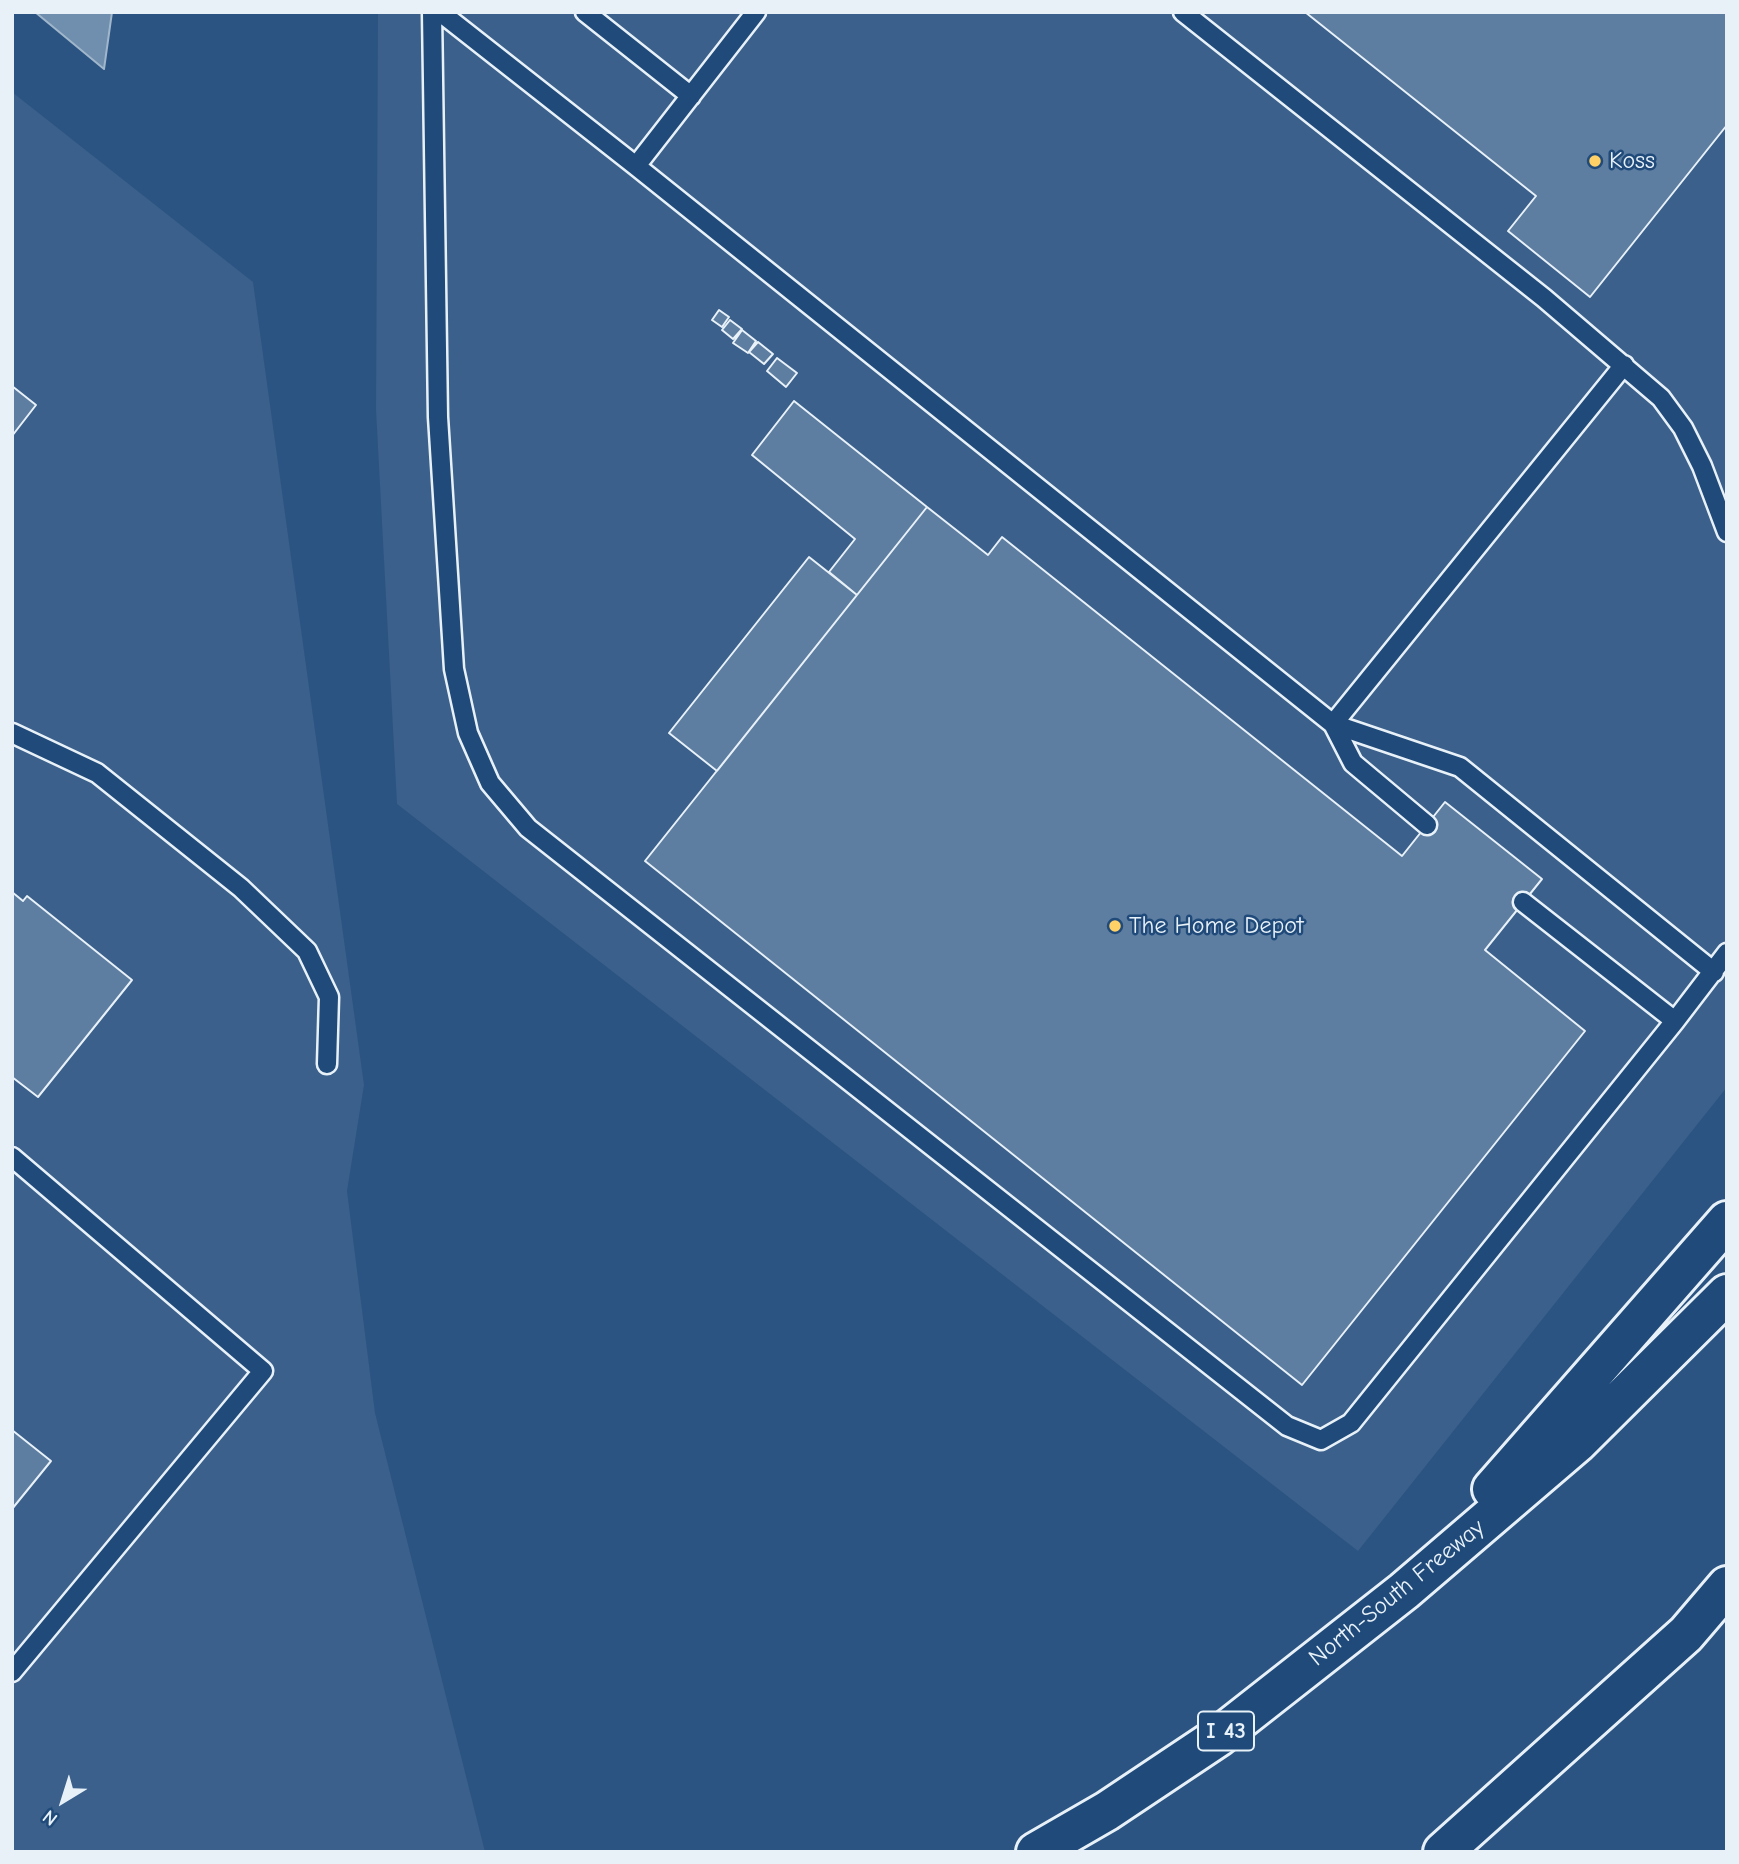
<!DOCTYPE html>
<style>
body{margin:0}
#map{position:relative;width:1739px;height:1864px;overflow:hidden;background:#2b5482;font-family:"Comic Neue",sans-serif}
canvas{display:block}
.frame{position:absolute;inset:0;border:14px solid #e8f1f8;pointer-events:none}
.north{position:absolute;left:28px;top:1766px;width:70px;height:70px;-webkit-text-stroke:5px #1f4a7a;paint-order:stroke;rotate:218deg;font-size:19px;font-weight:700;line-height:28px;text-align:center;color:#e8f1f8}
.north::after{content:'';display:block;margin:auto;width:24px;height:32px;background:#e8f1f8;clip-path:polygon(50% 0,100% 100%,50% 72%,0 100%)}
</style>
<div id="map">
<canvas width="1739" height="1864"></canvas>
<div class="frame"></div>
<div class="north">N</div>
</div>
<script>
const context = document.querySelector('canvas').getContext('2d');
context.lineJoin = 'round';
function fill(path, color) {
  context.fillStyle = color;
  context.fill(path, 'evenodd');
}
function shape(rows) {
  const path = new Path2D();
  for (const r of rows) {
    path.moveTo(r[0], r[1]);
    for (let i = 2; i < r.length; i += 2) path.lineTo(r[i], r[i + 1]);
  }
  return path;
}
function strokePath(path, color, width, dash) {
  context.strokeStyle = color;
  context.lineWidth = width;
  context.lineCap = dash ? 'butt' : 'round';
  context.setLineDash(dash || []);
  context.stroke(path);
}
function drawText(font, color, halo, rows, align = 'center') {
  context.font = font + ' "Comic Neue",sans-serif';
  context.lineWidth = 5;
  context.setLineDash([]);
  context.textBaseline = 'middle';
  context.strokeStyle = halo;
  context.fillStyle = color;
  for (const [text, x, y, turn = 0] of rows) {
    context.save();
    context.translate(x, y);
    context.rotate((+turn || 0) * Math.PI / 180);
    context.textAlign = isNaN(turn) ? turn : align;
    if (halo) context.strokeText(text, 0, 0);
    context.fillText(text, 0, 0);
    context.restore();
  }
}
fill(shape([
 [378,12,1727,12,1727,1087,1358,1551,397,804,376,410],
 [12,92,253,282,364,1085,347,1191,375,1413,485,1852,12,1852]
]), '#3a608b');
const water = shape([
 [35,12,112,12,104,69,35,12]
]);
fill(water, '#708ead');
strokePath(water, '#a0b6cb', 2);
const building = shape([
 [1305,12,1727,12,1727,125,1590,297,1508,231,1536,196,1305,12],
 [719,310,729,317,722,327,712,320,719,310],
 [730,320,742,329,733,339,722,330,730,320],
 [742,330,756,341,748,353,733,343,742,330],
 [758,342,773,354,764,364,749,352,758,342],
 [777,358,797,373,786,387,767,371,777,358],
 [12,386,36,405,12,436,12,386],
 [794,401,927,507,857,595,829,572,855,539,752,455,794,401],
 [927,507,988,555,1002,537,1402,856,1445,802,1542,879,1485,950,1585,1031,1302,1385,645,861,927,507],
 [809,557,857,595,717,771,669,733,809,557],
 [12,892,23,901,27,896,132,980,38,1097,12,1077,12,892],
 [12,1430,51,1461,12,1509,12,1430]
]);
fill(building, '#5d7da1');
strokePath(building, '#e8f1f8', 2);
const service = shape([
 [432,12,438,417,454,669,468,733,490,783,528,828,1287,1426,1321,1440,1351,1423,1675,1021,1727,953],
 [440,12,636,166,1333,724,1353,763,1427,825],
 [585,12,691,96],
 [1183,12,1544,298,1661,398,1683,428,1702,466,1727,532],
 [636,166,756,12],
 [1624,365,1333,724,1460,767,1714,972],
 [12,733,97,773,241,888,307,951,329,997,327,1064],
 [1523,902,1675,1021],
 [12,1157,263,1371,12,1672]
]);
const motorway = shape([
 [1492,1489,1727,1221],
 [1036,1852,1107,1811,1218,1737,1404,1591,1578,1442,1727,1294],
 [1443,1852,1686,1634,1727,1586]
]);
strokePath(service, '#e8f1f8', 23);
strokePath(motorway, '#e8f1f8', 44);
strokePath(service, '#1f4a7a', 18);
strokePath(motorway, '#1f4a7a', 38);
for (const [x, y, r, color] of [
 [1595,161,7,"#ffd166"],
 [1115,926,7,"#ffd166"]
]) {
  const dot = new Path2D();
  dot.arc(x, y, r, 0, 2 * Math.PI);
  context.fillStyle = color;
  context.fill(dot);
  strokePath(dot, '#1f4a7a', 2.5);
}
for (const [x, y, w] of [
 [1226,1731,56]
]) {
  const box = new Path2D();
  box.roundRect(x - w / 2, y - 19.5, w, 39, 5);
  context.fillStyle = '#1f4a7a';
  context.fill(box);
  strokePath(box, '#e8f1f8', 2);
}
drawText('bold 23px', '#e8f1f8', null, [
 ["I 43",1226,1731]
]);
drawText('24px', '#e8f1f8', '#1f4a7a', [
 ["Koss",1609,161],
 ["The Home Depot",1129,926]
], 'left');
drawText('24px', '#e8f1f8', '#1f4a7a', [
 ["North-South Freeway",1397,1593,-39]
]);
</script>
